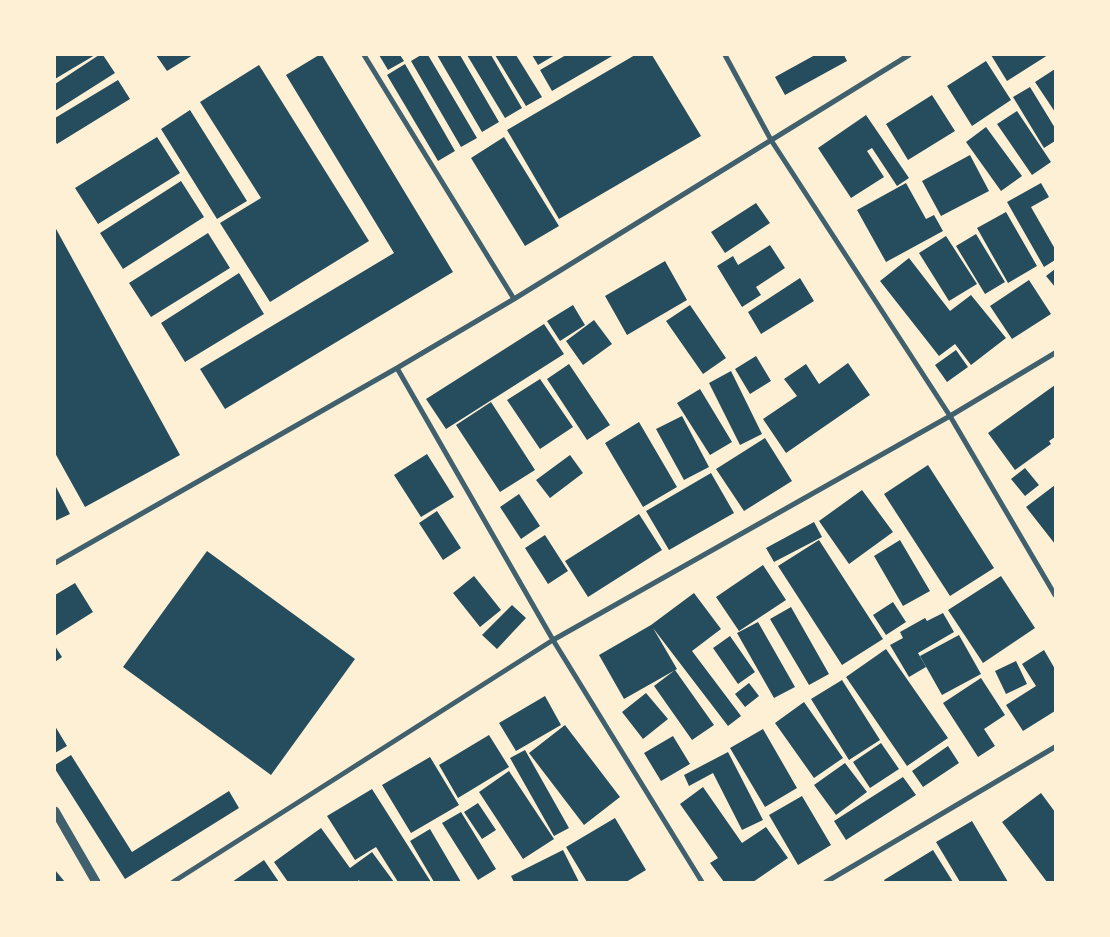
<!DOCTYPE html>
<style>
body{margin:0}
#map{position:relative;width:1110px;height:937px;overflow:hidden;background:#fdf0d5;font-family:"Public Sans",sans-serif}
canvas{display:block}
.frame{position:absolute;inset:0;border:56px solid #fdf0d5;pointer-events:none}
</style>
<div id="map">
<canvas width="1110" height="937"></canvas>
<div class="frame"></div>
</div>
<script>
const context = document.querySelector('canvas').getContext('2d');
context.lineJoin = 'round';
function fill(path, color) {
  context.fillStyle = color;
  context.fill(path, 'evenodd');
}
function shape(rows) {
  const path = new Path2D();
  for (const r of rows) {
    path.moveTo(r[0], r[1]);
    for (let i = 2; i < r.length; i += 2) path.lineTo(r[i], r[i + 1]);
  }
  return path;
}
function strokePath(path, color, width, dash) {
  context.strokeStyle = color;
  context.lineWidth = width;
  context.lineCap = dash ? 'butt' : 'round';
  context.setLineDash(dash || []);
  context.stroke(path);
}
fill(shape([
 [55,55,95,55,55,79],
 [99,55,103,55,115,73,55,111,55,84],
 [156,55,193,55,167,71],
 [319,55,322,55,453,272,225,409,200,369,394,253,286,75],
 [379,55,400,55,404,61,388,70],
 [421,55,428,55,477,138,461,147,411,61],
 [437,55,460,55,499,122,482,132],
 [467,55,491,55,522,108,505,118],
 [495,55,516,55,542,97,526,106],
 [532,55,555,55,538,65],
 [566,55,614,55,552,91,540,70],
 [635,55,652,55,701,136,559,219,507,130],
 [815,55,844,55,847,61,785,95,775,77],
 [991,55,1048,55,1007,81],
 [986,61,1011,100,972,126,947,86],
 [405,64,455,151,438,161,387,75],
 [259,65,369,241,270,302,220,223,261,198,200,102],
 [1055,69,1055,112,1035,82],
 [118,80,130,99,57,144,55,141,55,118],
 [1030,87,1055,128,1055,141,1044,148,1013,97],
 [932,95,955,131,908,160,886,124],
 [190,110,247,201,217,219,161,129],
 [1017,111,1051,162,1032,175,997,124],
 [866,115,909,178,897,186,872,148,867,151,884,177,851,198,818,148],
 [986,127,1022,176,1001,191,966,142],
 [157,137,180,173,98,224,75,188],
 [504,137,559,226,525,246,471,158],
 [970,155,989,191,941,216,922,181],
 [181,181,204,217,123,269,100,233],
 [906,183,926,219,934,215,943,231,886,262,857,210],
 [1041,183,1049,197,1031,207,1055,249,1055,260,1044,267,1007,202],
 [756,203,770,223,725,253,711,232],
 [1006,212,1037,266,1008,283,977,228],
 [55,227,180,455,85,507,55,453],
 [208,233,230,268,151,317,129,283],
 [976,234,1005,282,985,294,956,246],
 [946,236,977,284,949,301,919,253],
 [770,245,785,268,756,287,761,295,742,307,717,266,733,256,738,265],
 [909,258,950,311,971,295,1006,338,971,365,955,344,939,356,880,281],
 [665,261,687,300,627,335,605,296],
 [1055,269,1055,287,1046,276],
 [239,273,264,314,185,362,161,323],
 [800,278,814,301,761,334,748,312],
 [1029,280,1051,314,1012,339,990,306],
 [573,305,585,325,560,341,547,321],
 [690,305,726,358,703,374,666,321],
 [594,320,612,344,583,365,566,341],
 [544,324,564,354,446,429,426,399],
 [956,350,968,367,947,382,935,365],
 [756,356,771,381,750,394,735,369],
 [848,363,870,395,786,453,763,419,797,396,784,379,806,364,819,384],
 [569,364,610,425,587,440,547,379],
 [731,371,762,434,740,445,709,383],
 [540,379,573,427,540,449,507,400],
 [1055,385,1055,437,1049,441,1051,444,1015,470,988,433],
 [700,389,732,442,710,455,677,403],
 [491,402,535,470,500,492,456,425],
 [682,416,709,467,684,480,656,429],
 [639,422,677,487,643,507,605,443],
 [765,438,792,481,744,511,716,469],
 [427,454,454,497,421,517,394,475],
 [570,455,583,473,550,498,536,480],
 [928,465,994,568,950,596,884,494],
 [1025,468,1039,485,1025,496,1011,479],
 [711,473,734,513,669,550,646,511],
 [55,485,70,514,55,521],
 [1055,485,1055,544,1026,507],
 [862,490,893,532,849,564,819,521],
 [519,494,540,526,521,539,500,507],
 [437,511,461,548,443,560,419,523],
 [639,514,662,550,588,597,565,561],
 [814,522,822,537,774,562,766,548],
 [545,535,568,571,548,584,525,548],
 [819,540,883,639,842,665,778,566],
 [900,540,930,591,903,606,874,556],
 [207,551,355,659,271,775,123,667],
 [763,565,786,600,739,631,716,597],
 [474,576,501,610,480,627,453,593],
 [1001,576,1035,628,983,663,948,610],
 [75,583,93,612,55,636,55,595],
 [694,593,721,629,692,651,741,716,728,726,653,628,677,669,624,699,599,655,651,625],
 [893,602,906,622,886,635,873,615],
 [512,605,526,618,497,649,482,635],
 [791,607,829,674,809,685,770,619],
 [943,613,954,632,918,653,926,667,909,677,890,645,903,638,900,632,925,618,927,621],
 [758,622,795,687,774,698,737,633],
 [959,635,981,674,942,695,920,656],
 [730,636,755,672,738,684,713,648],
 [55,646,62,657,55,662],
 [886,649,948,738,907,766,846,677],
 [1044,650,1055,669,1055,711,1023,731,1006,705,1036,686,1022,664],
 [1016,661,1027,684,1006,694,995,671],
 [675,670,714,725,692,740,654,686],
 [981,678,1005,715,984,729,995,746,978,757,943,703],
 [842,680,880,740,849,760,811,699],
 [749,683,759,696,745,707,735,694],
 [646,693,668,719,643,739,622,712],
 [545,696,561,725,516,751,499,723],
 [804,702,843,758,814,778,775,723],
 [565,725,620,797,584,825,529,753],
 [55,726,67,746,55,753],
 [763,729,797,788,765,807,730,748],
 [489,735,509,767,458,798,439,765],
 [673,736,690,764,661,781,644,753],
 [881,743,899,769,870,788,853,762],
 [948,746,959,763,923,787,912,771],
 [525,750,569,828,554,836,510,758],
 [728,752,763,820,742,830,713,773,689,786,684,775],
 [71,755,132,852,229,791,239,808,125,879,55,769,55,765],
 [430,757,459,805,411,833,382,785],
 [845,763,867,792,836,815,814,785],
 [509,771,554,839,523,859,479,792],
 [903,777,916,795,846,840,834,821],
 [703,787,742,843,766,827,788,858,753,882,724,882,710,863,718,858,680,804],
 [372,789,431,882,398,882,376,847,355,860,327,816],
 [1041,793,1055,812,1055,882,1047,882,1002,822],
 [802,796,831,845,798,865,769,815],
 [478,803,496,830,482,839,464,812],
 [461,812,496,869,478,880,442,823],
 [615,818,646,870,626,882,587,882,566,847],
 [972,821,1008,882,960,882,936,842],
 [321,828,350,868,372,852,394,882,360,882,359,880,357,882,288,882,274,862],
 [430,829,461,882,434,882,410,841],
 [563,850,579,882,514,882,511,876],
 [933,850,953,882,885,882,884,880],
 [264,860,279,882,232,882],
 [55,870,65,882,55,882]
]), '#264d5e');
strokePath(shape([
 [364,55,514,299],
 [725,55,771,140,950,416,1055,595],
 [397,368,553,640,702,882],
 [55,563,397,368,514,299,909,55],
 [173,882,553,640,950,416,1055,353],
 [826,882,1055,747]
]), '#3f606c', 5);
strokePath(shape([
 [55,811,96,882]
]), '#3f606c', 9);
</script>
